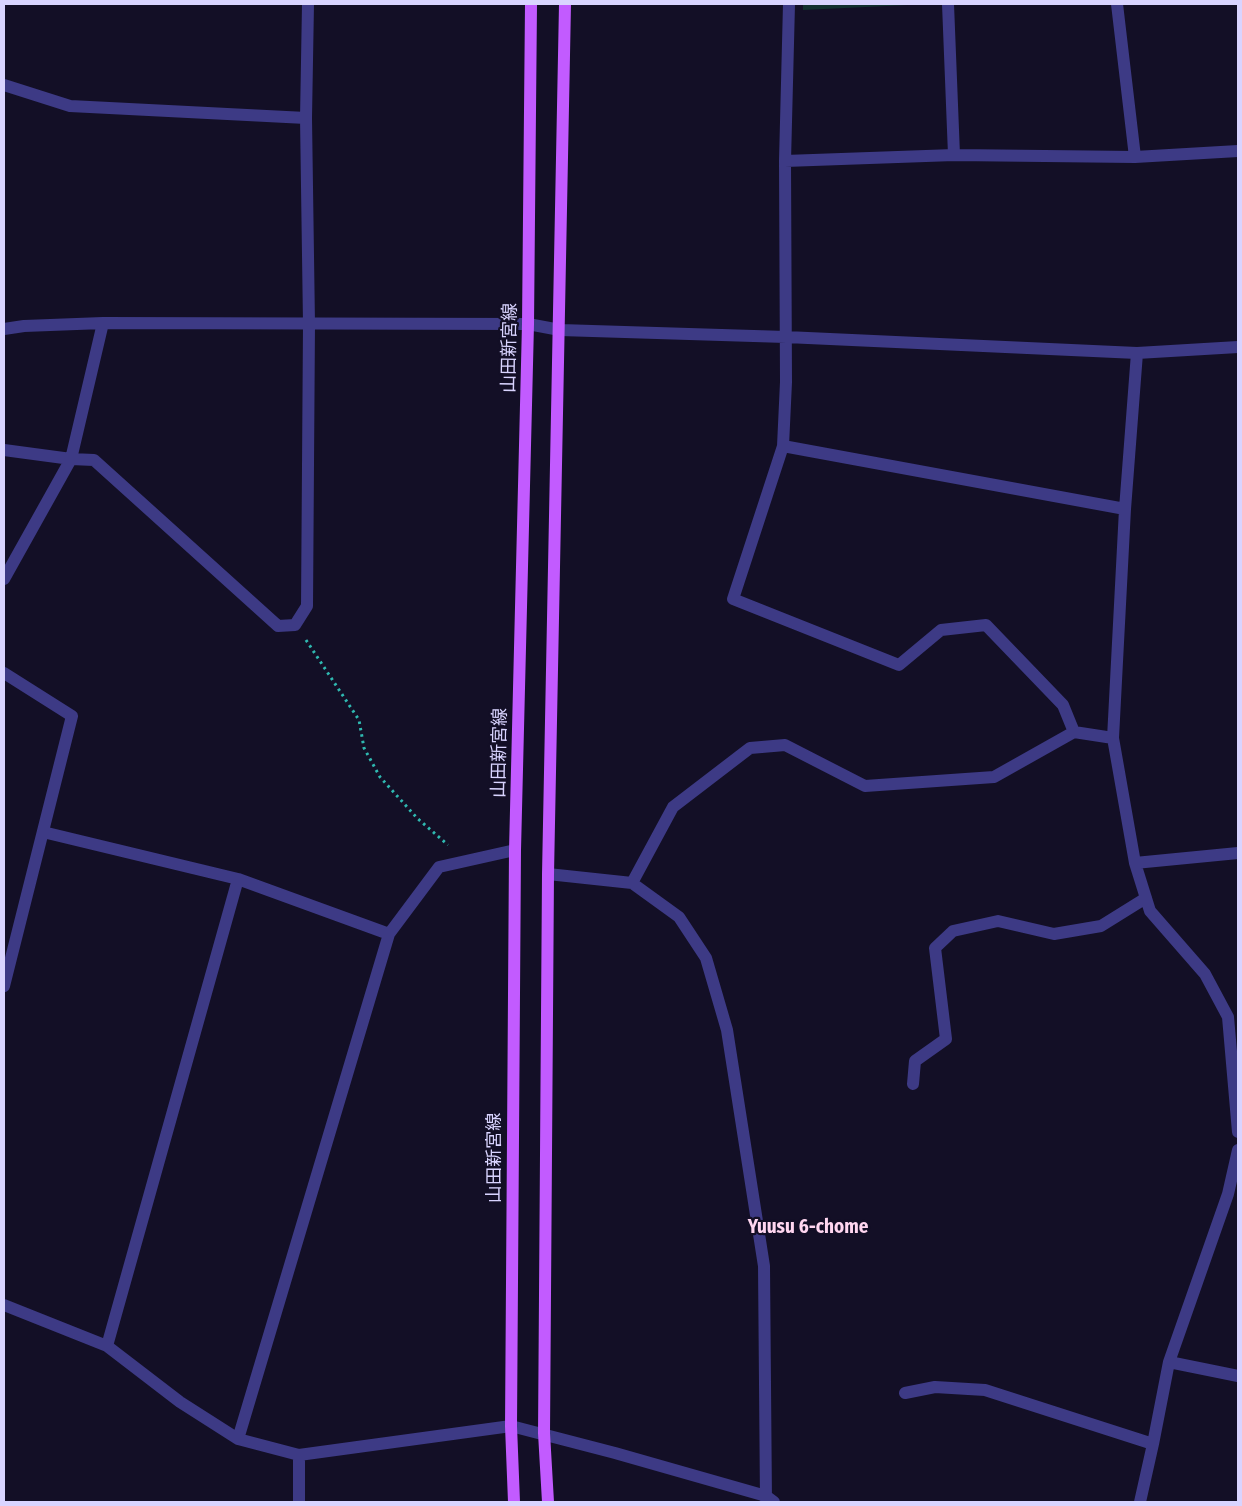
<!DOCTYPE html>
<meta charset="utf-8">
<style>
body{margin:0}
#map{position:relative;width:1242px;height:1506px;overflow:hidden;background:#130f26;font-family:"Fira Sans Condensed",sans-serif}
canvas{display:block}
.frame{position:absolute;inset:0;border:5px solid #d9d4ff;pointer-events:none}
</style>
<div id="map">
<canvas width="1242" height="1506"></canvas>
<div class="frame"></div>
</div>
<script>
const context = document.querySelector('canvas').getContext('2d');
context.lineJoin = 'round';
function fill(path, color) {
  context.fillStyle = color;
  context.fill(path, 'evenodd');
}
function shape(rows) {
  const path = new Path2D();
  for (const r of rows) {
    path.moveTo(r[0], r[1]);
    for (let i = 2; i < r.length; i += 2) path.lineTo(r[i], r[i + 1]);
  }
  return path;
}
function strokePath(path, color, width, dash) {
  context.strokeStyle = color;
  context.lineWidth = width;
  context.lineCap = dash ? 'butt' : 'round';
  context.setLineDash(dash || []);
  context.stroke(path);
}
function drawText(font, color, halo, rows, align = 'center') {
  context.font = font + ' "Fira Sans Condensed","Noto Sans JP",sans-serif';
  context.lineWidth = 4.5;
  context.setLineDash([]);
  context.textBaseline = 'middle';
  context.strokeStyle = halo;
  context.fillStyle = color;
  for (const [text, x, y, turn = 0] of rows) {
    context.save();
    context.translate(x, y);
    context.rotate((+turn || 0) * Math.PI / 180);
    context.textAlign = isNaN(turn) ? turn : align;
    if (halo) context.strokeText(text, 0, 0);
    context.fillText(text, 0, 0);
    context.restore();
  }
}
fill(shape([
 [803,4,929,4,803,10]
]), '#12302f');
strokePath(shape([
 [306,640,359,720,364,748,380,777,417,818,448,845]
]), '#2fb8b0', 3, [2.5, 4]);
strokePath(shape([
 [789,4,785,161,786,382,783,446,733,599,899,665,941,630,986,625,1063,705,1074,732],
 [948,4,954,155],
 [1117,4,1135,157],
 [4,85,70,106,306,118],
 [785,161,954,155,1135,157,1238,151],
 [4,329,24,326,103,323,528,324,560,330,786,337,1137,353,1238,347],
 [1137,353,1125,509,1113,738,1135,863,1150,911,1205,974,1228,1017,1238,1132],
 [783,446,1125,509],
 [4,450,71,459,94,460,278,626,295,625,307,606,309,324,306,118,308,4],
 [4,579,71,459,103,323],
 [4,673,72,716,4,986],
 [43,832,238,879,389,934],
 [1135,863,1238,853],
 [548,874,632,883,679,917,706,958,727,1030,764,1266,766,1502],
 [632,883,673,807,750,748,785,745,865,786,994,777,1074,732,1113,738],
 [913,1084,915,1061,946,1039,935,948,953,931,998,921,1054,934,1101,926,1146,898],
 [4,1305,107,1346,180,1402,238,1439,299,1455,511,1426,615,1453,766,1496,774,1502],
 [107,1346,238,879],
 [1169,1362,1238,1376],
 [905,1393,935,1387,985,1390,1153,1444],
 [238,1439,389,934,439,867,515,850],
 [299,1502,299,1455],
 [1140,1502,1153,1444,1169,1362,1228,1194,1238,1150]
]), '#3d3a85', 12);
strokePath(shape([
 [514,1502,511,1426,515,850,528,324,531,4],
 [548,1502,544,1433,548,874,565,4]
]), '#c25bff', 12);
drawText('18px', '#d9d4ff', '#130f26', [
 ["山田新宮線",510,348,-89],
 ["山田新宮線",500,753,-89],
 ["山田新宮線",495,1158,-90]
]);
drawText('bold 19px', '#ffd6f0', '#130f26', [
 ["Yuusu 6-chome",808,1228]
]);
</script>
